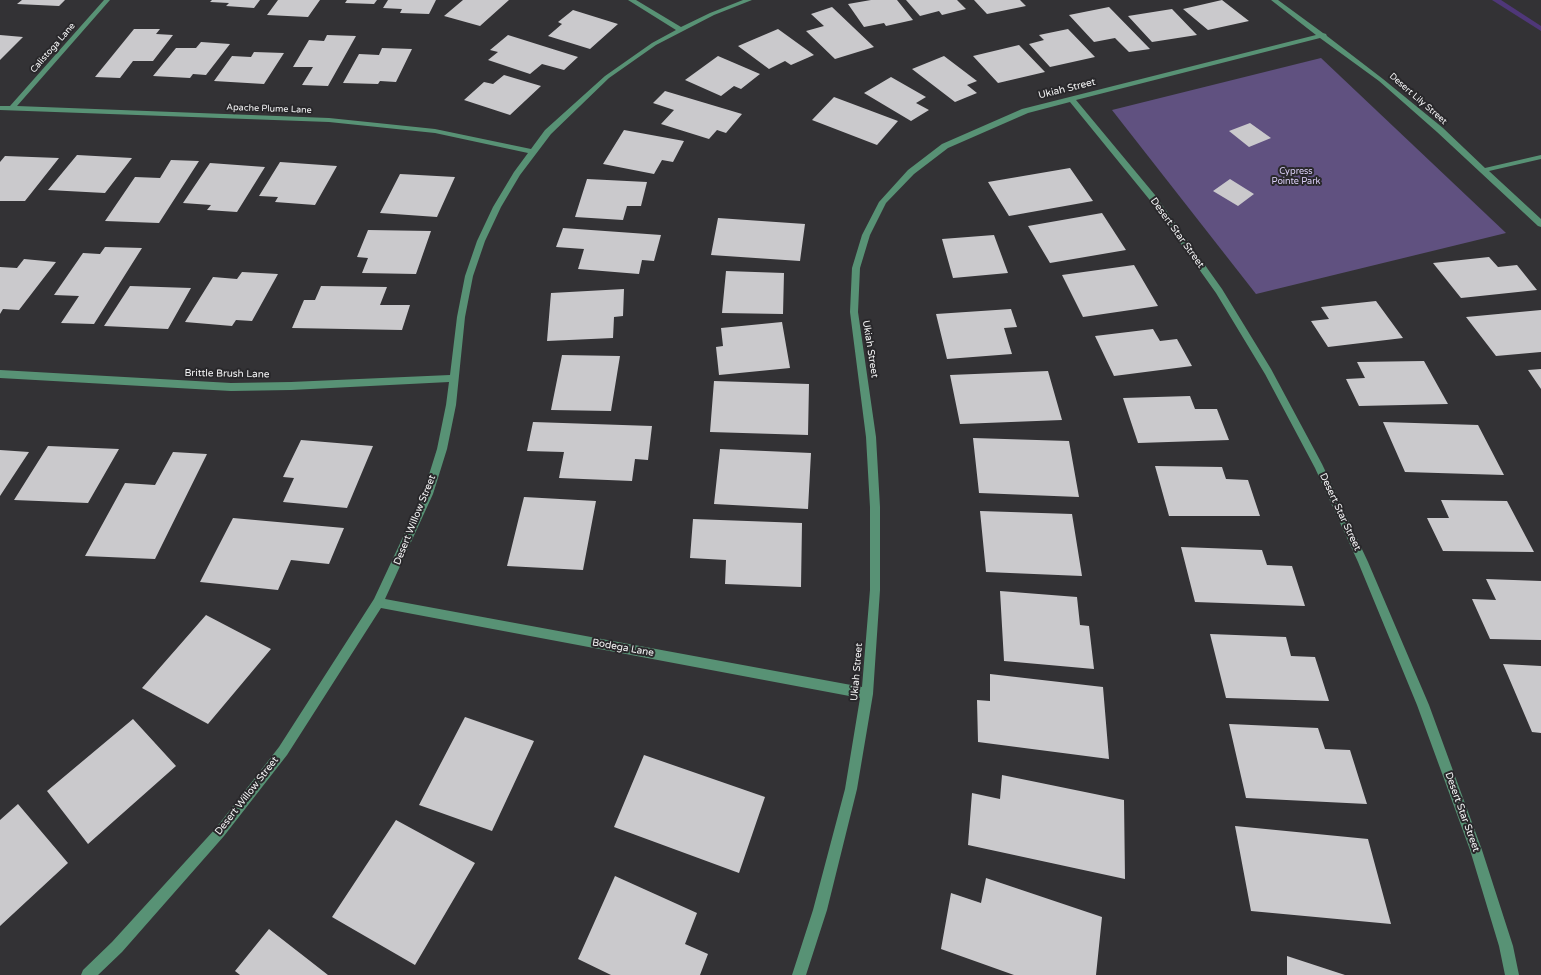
<!DOCTYPE html>
<style>
body{margin:0}
canvas{display:block;background:#333235}
</style>
<canvas width="1541" height="975"></canvas>
<script>
const context = document.querySelector('canvas').getContext('2d');
context.lineJoin = 'round';
function fill(path, color) {
  context.fillStyle = color;
  context.fill(path, 'evenodd');
}
function shape(rows) {
  const path = new Path2D();
  for (const r of rows) {
    path.moveTo(r[0], r[1]);
    for (let i = 2; i < r.length; i += 2) path.lineTo(r[i], r[i + 1]);
  }
  return path;
}
function drawText(font, color, halo, rows, align = 'center') {
  context.font = font + ' "Varela Round",sans-serif';
  context.lineWidth = 4;
  context.setLineDash([]);
  context.textBaseline = 'middle';
  context.strokeStyle = halo;
  context.fillStyle = color;
  for (const [text, x, y, turn = 0] of rows) {
    context.save();
    context.translate(x, y);
    context.rotate((+turn || 0) * Math.PI / 180);
    context.textAlign = isNaN(turn) ? turn : align;
    if (halo) context.strokeText(text, 0, 0);
    context.fillText(text, 0, 0);
    context.restore();
  }
}
fill(shape([
 [1321,58,1506,233,1256,294,1112,110]
]), '#605180');
fill(shape([
 [1492,0,1501,0,1541,26,1541,31,1492,0]
]), '#4f3779');
fill(shape([
 [22,0,65,0,59,6,17,4],
 [212,0,260,0,254,8,226,6,229,3,210,2],
 [278,0,320,0,308,17,267,15],
 [347,0,377,0,374,4,345,3],
 [388,0,436,0,429,14,400,13,402,9,383,8],
 [463,0,509,0,480,26,444,16],
 [871,0,897,0,913,20,886,26,884,23,864,27,848,4],
 [906,0,957,0,966,9,942,15,939,11,920,16],
 [974,0,1020,0,1026,6,987,14],
 [1222,0,1249,21,1208,30,1183,9],
 [832,7,874,47,835,59,806,31,824,26,811,14],
 [1109,7,1150,49,1129,52,1115,38,1094,42,1069,15],
 [1172,9,1197,35,1152,42,1128,16],
 [573,10,618,24,590,49,548,36,562,24,558,22],
 [134,29,160,29,156,34,173,35,153,61,133,61,120,78,95,77],
 [778,29,814,55,791,65,785,61,769,69,738,46],
 [1068,29,1095,57,1050,67,1029,44,1044,40,1039,35],
 [0,35,23,37,0,60],
 [327,35,356,36,328,86,302,85,313,67,293,67,309,40,324,41],
 [508,35,578,57,564,70,542,64,530,74,488,60,498,52,490,50],
 [201,42,230,44,206,75,193,74,190,78,153,76,176,48,196,48],
 [1019,45,1045,72,998,83,973,56],
 [382,48,412,49,396,82,380,81,378,84,343,83,359,54,379,55],
 [254,52,284,53,264,84,214,81,232,56,251,57],
 [718,56,760,74,741,89,734,86,721,96,685,80],
 [944,56,977,81,967,85,977,93,955,102,912,69],
 [504,75,541,86,510,115,464,100,484,82,493,84],
 [891,77,926,97,916,103,929,110,911,121,864,93],
 [665,91,742,114,726,133,717,130,709,139,661,124,674,110,653,103],
 [834,97,898,121,877,145,812,120],
 [1250,123,1271,138,1249,147,1229,131],
 [624,130,684,141,673,162,662,160,654,174,603,164],
 [77,155,132,158,105,193,48,190],
 [5,156,59,158,25,201,0,201,0,162],
 [171,160,199,161,159,223,105,221,135,177,160,178],
 [280,162,337,166,315,205,275,202,278,197,259,196],
 [210,163,265,167,237,212,207,210,211,205,183,203],
 [1070,168,1093,201,1009,216,988,182],
 [400,174,455,177,437,217,380,213],
 [587,179,647,182,641,206,627,206,623,220,575,217],
 [1230,179,1254,194,1238,206,1213,191],
 [1102,213,1126,250,1050,263,1028,226],
 [718,218,805,224,800,261,711,255],
 [563,228,661,235,654,261,642,260,639,274,578,269,584,249,556,247],
 [368,230,431,231,416,274,362,273,368,258,357,257],
 [994,235,1008,273,953,278,942,239],
 [105,247,142,248,94,324,61,323,79,296,54,295,83,253,100,254],
 [1489,257,1498,267,1517,265,1537,290,1461,298,1433,263],
 [24,259,56,262,19,310,3,309,0,314,0,267,17,268],
 [1134,265,1158,306,1083,317,1062,275],
 [726,271,784,273,783,314,722,313],
 [242,272,278,274,252,321,236,320,232,326,185,322,213,277,237,279],
 [130,286,191,288,168,329,104,326],
 [321,286,387,287,380,305,410,305,402,330,292,328,304,300,315,300],
 [624,289,623,316,614,317,613,338,547,341,551,293],
 [1376,301,1403,338,1328,347,1311,321,1329,319,1321,307],
 [1011,309,1017,327,1004,328,1012,354,947,359,936,314],
 [1541,310,1541,352,1496,356,1466,317],
 [782,322,790,368,719,375,716,347,723,346,721,328],
 [1153,329,1160,341,1177,339,1192,366,1114,376,1095,336],
 [562,355,620,356,611,411,551,410],
 [1424,361,1448,404,1359,406,1346,379,1365,378,1357,362],
 [1541,369,1541,389,1528,370],
 [1048,371,1062,420,960,424,950,375],
 [714,381,809,384,808,435,710,432],
 [1190,396,1195,409,1217,409,1229,440,1138,443,1123,398],
 [533,422,652,426,648,460,635,459,632,481,559,478,564,452,527,451],
 [1383,422,1478,425,1504,475,1405,472],
 [973,438,1069,441,1079,497,979,493],
 [301,440,373,446,347,508,283,502,294,478,283,477],
 [48,446,119,449,88,503,14,500],
 [720,449,811,453,808,509,714,504],
 [0,450,29,452,0,496],
 [173,452,207,454,155,559,85,556,125,483,155,485],
 [1155,466,1222,467,1226,479,1248,480,1260,516,1169,516],
 [524,497,596,501,583,570,507,566],
 [1441,500,1507,501,1534,552,1443,551,1427,518,1449,518],
 [980,511,1072,514,1082,576,986,572],
 [233,518,344,528,329,564,291,560,278,590,200,582],
 [693,519,802,523,801,587,725,584,726,560,690,558],
 [1181,547,1262,550,1267,565,1292,566,1305,606,1195,602],
 [1486,579,1541,581,1541,640,1490,639,1472,599,1496,600],
 [1000,591,1077,597,1080,625,1089,626,1094,669,1004,661],
 [206,615,271,649,208,724,142,688],
 [1210,634,1286,637,1291,656,1315,657,1329,701,1226,698],
 [1503,664,1541,666,1541,733,1532,732],
 [990,674,1103,687,1109,759,978,742,977,700,990,701],
 [465,717,534,741,492,831,419,805],
 [133,719,176,766,88,844,47,791],
 [1229,724,1318,728,1325,749,1350,750,1367,804,1246,798],
 [644,755,765,797,739,873,614,827],
 [1002,775,1124,800,1125,879,968,845,972,793,1000,799],
 [18,804,68,863,0,926,0,820],
 [396,820,475,863,415,965,332,917],
 [1235,826,1368,839,1391,924,1251,911],
 [615,876,697,913,685,944,708,954,700,975,611,975,578,959],
 [986,878,1102,917,1096,975,1014,975,941,949,951,893,981,903],
 [269,929,328,975,240,975,235,971],
 [1287,956,1345,975,1287,975]
]), '#cac9cc');
fill(shape([
 [104,0,110,0,17,106,329,118,435,129,531,149,545,130,605,76,652,43,676,30,628,0,636,0,681,27,710,13,743,0,752,0,714,15,656,45,609,78,551,134,520,175,501,207,485,241,473,276,465,317,456,405,447,449,433,494,385,599,862,687,870,590,870,507,866,437,850,312,852,268,862,235,879,202,908,170,942,144,1022,109,1316,35,1271,0,1278,0,1323,33,1326,34,1327,36,1383,79,1443,128,1485,168,1541,155,1541,159,1489,171,1541,219,1541,227,1538,226,1437,132,1379,81,1320,38,1076,100,1155,195,1222,289,1271,369,1322,464,1368,562,1429,705,1482,850,1513,946,1519,975,1505,975,1499,946,1470,850,1417,705,1358,562,1315,468,1265,374,1216,293,1149,199,1070,102,1028,113,948,148,914,174,886,203,870,235,860,268,858,312,876,437,880,507,880,590,873,694,857,789,827,910,806,975,792,975,813,910,845,789,860,698,381,608,287,755,224,836,122,952,98,975,81,975,83,970,112,942,216,828,279,747,374,599,423,494,437,449,446,405,449,382,291,390,231,391,0,378,0,370,231,383,291,382,450,375,457,317,465,276,477,241,493,207,514,172,528,153,435,133,329,122,0,110,0,106,10,106,104,0]
]), '#589275');
drawText('9px', '#f4f4f5', '#29282b', [
 ["Calistoga Lane",53,48,-49],
 ["Desert Lily Street",1418,99,41],
 ["Apache Plume Lane",269,109,2]
]);
drawText('9px', '#dbcff7', '#29282b', [
 ["Cypress",1296,172],
 ["Pointe Park",1296,182]
]);
drawText('10px', '#f4f4f5', '#29282b', [
 ["Ukiah Street",1067,89,-14],
 ["Desert Star Street",1177,233,54],
 ["Ukiah Street",870,349,81],
 ["Brittle Brush Lane",227,374,1],
 ["Desert Star Street",1340,512,65],
 ["Desert Willow Street",415,520,-68],
 ["Bodega Lane",623,648,10],
 ["Ukiah Street",857,672,-85],
 ["Desert Willow Street",247,796,-52],
 ["Desert Star Street",1462,812,70]
]);
</script>
